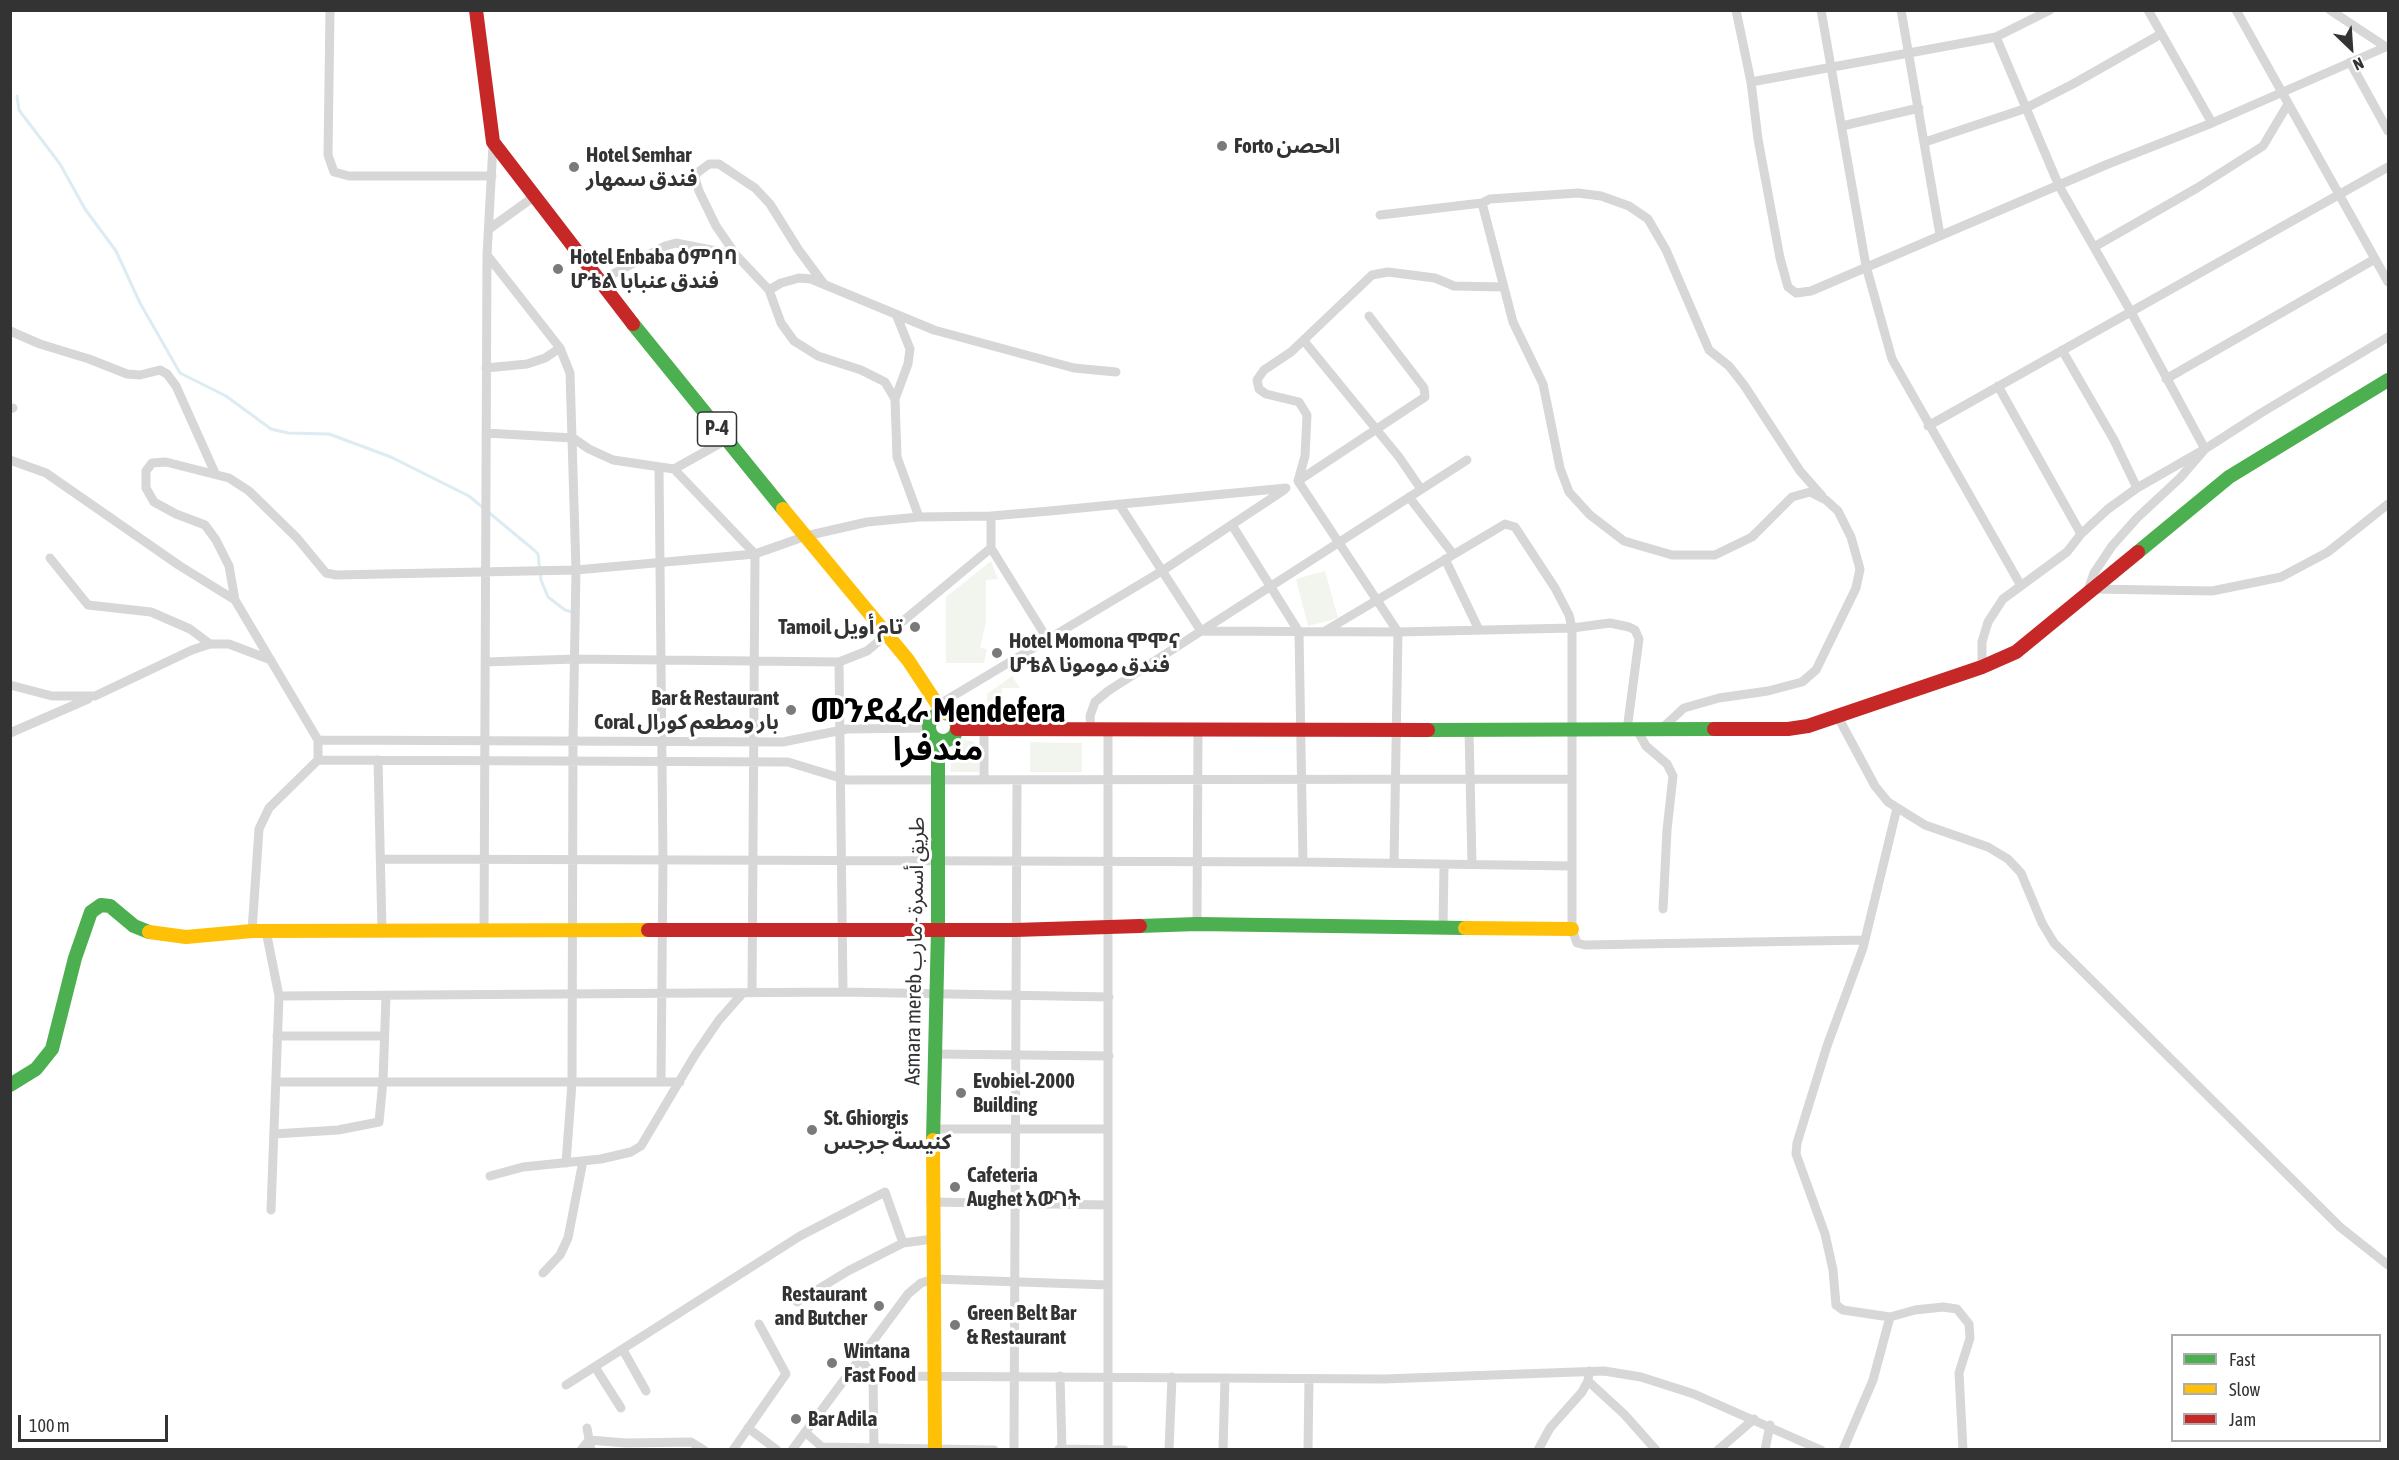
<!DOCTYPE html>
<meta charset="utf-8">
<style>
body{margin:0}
#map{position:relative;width:2399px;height:1460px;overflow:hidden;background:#fff;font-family:"Asap Condensed",sans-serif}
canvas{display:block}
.frame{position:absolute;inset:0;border:12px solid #333;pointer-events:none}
.legend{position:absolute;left:2171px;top:1334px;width:210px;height:108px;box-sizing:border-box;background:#fff;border:2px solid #adadad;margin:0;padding:8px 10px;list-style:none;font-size:18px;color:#333}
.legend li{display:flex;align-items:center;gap:12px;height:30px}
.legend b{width:30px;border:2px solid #adadad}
.north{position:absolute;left:2321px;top:18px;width:60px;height:60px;-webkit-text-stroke:4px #fff;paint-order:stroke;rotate:155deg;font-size:16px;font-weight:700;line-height:24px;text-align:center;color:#333}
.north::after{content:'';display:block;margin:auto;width:21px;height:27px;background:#333;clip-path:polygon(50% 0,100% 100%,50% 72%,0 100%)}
.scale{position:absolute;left:18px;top:1415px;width:150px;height:27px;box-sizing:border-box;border:3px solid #333;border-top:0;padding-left:8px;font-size:18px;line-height:21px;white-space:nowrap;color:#333;-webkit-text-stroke:4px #fff;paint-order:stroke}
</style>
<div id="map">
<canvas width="2399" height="1460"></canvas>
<div class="frame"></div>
<ul class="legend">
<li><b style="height:8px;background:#4caf50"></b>Fast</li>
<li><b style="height:8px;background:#ffc107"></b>Slow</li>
<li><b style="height:8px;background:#c62828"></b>Jam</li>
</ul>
<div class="north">N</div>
<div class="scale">100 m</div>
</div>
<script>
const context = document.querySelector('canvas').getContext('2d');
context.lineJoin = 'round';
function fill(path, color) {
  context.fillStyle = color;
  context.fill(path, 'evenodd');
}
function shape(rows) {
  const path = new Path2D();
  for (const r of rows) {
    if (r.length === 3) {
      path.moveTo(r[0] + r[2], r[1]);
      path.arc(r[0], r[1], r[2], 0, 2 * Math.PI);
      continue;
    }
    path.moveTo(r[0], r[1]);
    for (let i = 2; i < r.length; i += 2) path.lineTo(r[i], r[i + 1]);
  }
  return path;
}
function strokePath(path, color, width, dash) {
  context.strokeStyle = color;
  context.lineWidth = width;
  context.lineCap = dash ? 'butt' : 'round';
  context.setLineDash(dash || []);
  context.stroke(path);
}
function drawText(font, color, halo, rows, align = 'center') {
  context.font = font + ' "Asap Condensed","Noto Sans Arabic","Noto Sans Ethiopic",sans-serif';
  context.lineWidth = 6;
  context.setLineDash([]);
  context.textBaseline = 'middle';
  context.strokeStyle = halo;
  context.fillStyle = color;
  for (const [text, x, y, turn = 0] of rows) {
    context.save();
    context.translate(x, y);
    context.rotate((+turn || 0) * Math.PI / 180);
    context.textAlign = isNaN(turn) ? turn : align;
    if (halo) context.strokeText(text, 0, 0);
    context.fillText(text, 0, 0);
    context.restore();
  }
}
fill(shape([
 [991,561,998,579,986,580,986,622,980,648,987,649,984,663,946,663,946,597],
 [1325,571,1338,618,1308,626,1296,579],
 [1012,676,1020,688,1002,688,1001,710,1020,711,1020,715,988,715,987,694],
 [961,740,973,741,979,748,979,772,950,772,952,749],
 [1030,742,1082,743,1082,772,1030,772]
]), '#f1f5ed');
strokePath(shape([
 [17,96,19,110,60,164,85,209,116,251,140,303,180,373,226,396,271,429,288,433,329,434,391,457,469,496,534,550,538,554,541,580,548,597,565,610,575,613]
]), '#ddebf3', 3);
strokePath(shape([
 [330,10,328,155,334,172,349,176,492,176],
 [1736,10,1751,82,1758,139,1780,258,1788,287,1796,293,1811,291,2108,164,2212,123,2388,46],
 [1821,10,1866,266,1892,359,2020,584],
 [1901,10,1940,235],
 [2148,10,2212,123],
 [2236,10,2388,282],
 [2330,10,2386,47],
 [2350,62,2388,131],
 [1751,82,1996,37,2050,10],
 [1842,126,1919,108],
 [1925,142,2024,109,2073,84,2161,34],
 [1482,203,1490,199,1578,193,1601,196,1629,206,1648,219,1666,250,1709,350,1729,366,1744,385,1800,471,1822,496],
 [1380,215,1482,203,1513,322,1543,384,1560,468,1569,492,1590,515,1624,541,1672,555,1715,555,1752,537,1792,497,1810,492,1826,500,1838,511,1851,537,1860,569,1856,588,1816,670,1802,682,1768,691,1719,698,1684,708,1660,730],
 [489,229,535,196],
 [2094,247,2197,188,2263,146,2288,104],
 [600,281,665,246,676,243,736,255],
 [824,284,798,249,770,204,755,188,719,164,709,164,697,173,695,178,699,191,716,226,736,255,769,290,781,323,794,341,818,356,861,370,885,382,895,399,897,457,919,517],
 [769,290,781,283,799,278,811,279,934,330,1074,368,1116,372],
 [10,331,40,344,89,359,127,374,140,375,160,370,167,374,176,386,215,473],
 [1304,341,1399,457,1421,489],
 [560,348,570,373,576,570,573,741,572,1083,566,1163],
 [2062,350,2114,440,2137,488],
 [486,368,527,364,545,358,560,348,487,255],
 [2166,379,2375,259],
 [1998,386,2081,534],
 [895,399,908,364,910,349,896,314],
 [10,409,13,408],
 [1928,426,2388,167],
 [486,433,573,438,589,449,613,460,674,469,726,440],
 [10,460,46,473,180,566,235,600],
 [659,468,663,860,661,1082],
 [674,469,755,554,752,993],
 [1298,481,1425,397,1424,388,1369,316],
 [1409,497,1453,554],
 [1119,504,1201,631,1398,632,1572,628,1610,623,1629,627,1635,630,1639,639,1627,730],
 [991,516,991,548,1048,640],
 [1232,525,1299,632,1303,862],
 [50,558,88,605,151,612,190,629,210,644],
 [1445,559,1479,630],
 [2093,589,2212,591,2281,577,2328,552,2388,504],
 [2087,593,2094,573,2112,546,2137,518,2180,478,2205,449,2261,413,2388,337],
 [1325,631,1505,524,1515,527,1555,588,1569,615,1572,628,1572,929,1577,943,1585,945,1865,940],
 [485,662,576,659,839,662,867,651,991,548],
 [839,662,843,992],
 [1982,667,1982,642,1988,622,2003,599,2067,552,2081,534,2108,509,2137,488,2205,449,2131,312,2059,186,1996,37],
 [10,685,52,696,95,696,192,650,210,644,229,644,271,660],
 [938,705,1162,571,1284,490],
 [1838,717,1875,786,1888,802,1925,825,1988,847,2008,859,2021,873,2042,923,2054,943,2340,1227,2388,1265],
 [984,729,984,780],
 [1091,729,1090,716,1095,702,1108,691,1467,460],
 [1108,729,1108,1450],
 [1469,730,1472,864],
 [1637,730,1646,746,1667,764,1673,776,1667,830,1663,909],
 [10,733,88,699],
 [318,740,783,742,847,729,929,728],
 [318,760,318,740,235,600,229,566,216,540,205,525,176,514,154,502,146,488,146,471,152,463,166,462,229,478,249,491,297,538,326,573,336,575,576,570,755,554,806,536,867,522,919,517,991,516,1050,511,1286,488],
 [378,760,382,930],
 [382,859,1303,862,1571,866],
 [1394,863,1398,632,1298,481,1305,456,1307,415,1299,402,1266,394,1259,389,1257,380,1264,370,1291,352,1372,275,1388,272,1435,278,1454,286,1503,287],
 [1197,924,1198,730],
 [1443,927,1444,865],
 [252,931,259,829,269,808,318,760,788,762,847,780,1571,779],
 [266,931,279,996,271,1210],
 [484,931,487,255,493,145],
 [279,996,843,992,1109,997],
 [277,1036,384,1036],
 [934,1054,1109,1056],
 [276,1082,680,1082],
 [932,1129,1108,1129],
 [274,1134,338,1130,379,1122,383,1081,386,996],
 [490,1176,523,1167,601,1159,631,1152,641,1146,695,1055,719,1020,742,994],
 [931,1202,1108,1205],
 [543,1273,560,1255,568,1238,583,1161],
 [797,1302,848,1271,903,1243,933,1239],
 [1890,1317,1843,1310,1836,1305,1833,1270,1825,1234,1796,1154,1797,1143,1827,1046,1863,948,1897,808],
 [623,1350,646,1391],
 [860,1358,873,1376,874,1450],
 [595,1367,621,1408],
 [873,1376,1384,1379,1604,1371,1641,1377,1694,1394,1821,1450],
 [1060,1376,1062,1450],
 [1588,1381,1624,1414,1656,1450],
 [566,1385,800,1236,885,1192,903,1243],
 [587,1428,591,1450],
 [748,1428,777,1450],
 [805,1432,822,1447,994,1450],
 [1059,1449,1124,1450],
 [581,1450,589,1440,626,1443,691,1442,704,1450],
 [733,1450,786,1374,759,1324],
 [792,1450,908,1294,921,1283,934,1279,1108,1285],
 [1014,1450,1017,780],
 [1169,1450,1172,1377],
 [1223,1450,1225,1378],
 [1308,1450,1309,1379],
 [1538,1450,1550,1428,1582,1392,1588,1381,1589,1371],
 [1718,1450,1754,1419],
 [1765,1450,1770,1425],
 [1843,1450,1873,1380,1890,1317,1915,1310,1943,1307,1957,1309,1969,1324,1970,1338,1959,1373,1963,1450]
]), '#d7d7d7', 9);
strokePath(shape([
 [633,324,783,509],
 [2138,552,2229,477,2388,380],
 [943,727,14],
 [1428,730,1714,729],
 [1140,926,1197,924,1465,928],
 [10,1085,36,1069,52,1049,75,958,91,912,101,905,110,906,134,926,149,932],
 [933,1140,938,929,938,740]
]), '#4caf50', 14);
strokePath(shape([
 [783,509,908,660,943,713],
 [1465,928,1572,929],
 [149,932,186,937,252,931,648,930],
 [933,1140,935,1450]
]), '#ffc107', 14);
strokePath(shape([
 [476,10,493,142,633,324],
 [957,729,1428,730],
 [1714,729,1788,729,1808,726,1982,667,2016,652,2138,552],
 [648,930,1015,930,1140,926]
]), '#c62828', 14);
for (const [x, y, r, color] of [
 [1222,146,6,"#7a7a7a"],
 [574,167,6,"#7a7a7a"],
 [558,269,6,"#7a7a7a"],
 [915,627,6,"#7a7a7a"],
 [997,653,6,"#7a7a7a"],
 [791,710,6,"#7a7a7a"],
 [961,1093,6,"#7a7a7a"],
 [812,1130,6,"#7a7a7a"],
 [955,1187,6,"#7a7a7a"],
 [879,1306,6,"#7a7a7a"],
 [955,1325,6,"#7a7a7a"],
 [832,1363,6,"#7a7a7a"],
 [796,1419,6,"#7a7a7a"]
]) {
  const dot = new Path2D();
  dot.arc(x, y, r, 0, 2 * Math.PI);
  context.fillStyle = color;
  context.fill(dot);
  strokePath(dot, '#fff', 2);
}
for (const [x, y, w] of [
 [717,429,39]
]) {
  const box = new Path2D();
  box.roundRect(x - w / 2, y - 17, w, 34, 4.5);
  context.fillStyle = '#fff';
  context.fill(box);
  strokePath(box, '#333', 1.5);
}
drawText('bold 20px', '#333', null, [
 ["P-4",717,429]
]);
drawText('bold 21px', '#333', '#fff', [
 ["Forto الحصن",1234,146],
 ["Hotel Semhar",586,155],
 ["فندق سمهار",586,179],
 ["Hotel Enbaba ዕምባባ",570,257],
 ["ሆቴል فندق عنبابا",570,281],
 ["Tamoil تام أويل",903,627,"right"],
 ["Hotel Momona ሞሞና",1009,641],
 ["ሆቴል فندق مومونا",1009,665],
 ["Bar & Restaurant",779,698,"right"],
 ["Coral بار ومطعم كورال",779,722,"right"],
 ["Evobiel-2000",973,1081],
 ["Building",973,1105],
 ["St. Ghiorgis",824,1118],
 ["كنيسة جرجس",824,1142],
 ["Cafeteria",967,1175],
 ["Aughet አውገት",967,1199],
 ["Restaurant",867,1294,"right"],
 ["and Butcher",867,1318,"right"],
 ["Green Belt Bar",967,1313],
 ["& Restaurant",967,1337],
 ["Wintana",844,1351],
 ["Fast Food",844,1375],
 ["Bar Adila",808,1419]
], 'left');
drawText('21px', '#333', '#fff', [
 ["Asmara mereb طريق أسمرة - مارب",915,951,-89]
]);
drawText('bold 33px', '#000', '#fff', [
 ["መንደፈራ Mendefera",938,712],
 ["مندفرا",938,750]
]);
</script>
